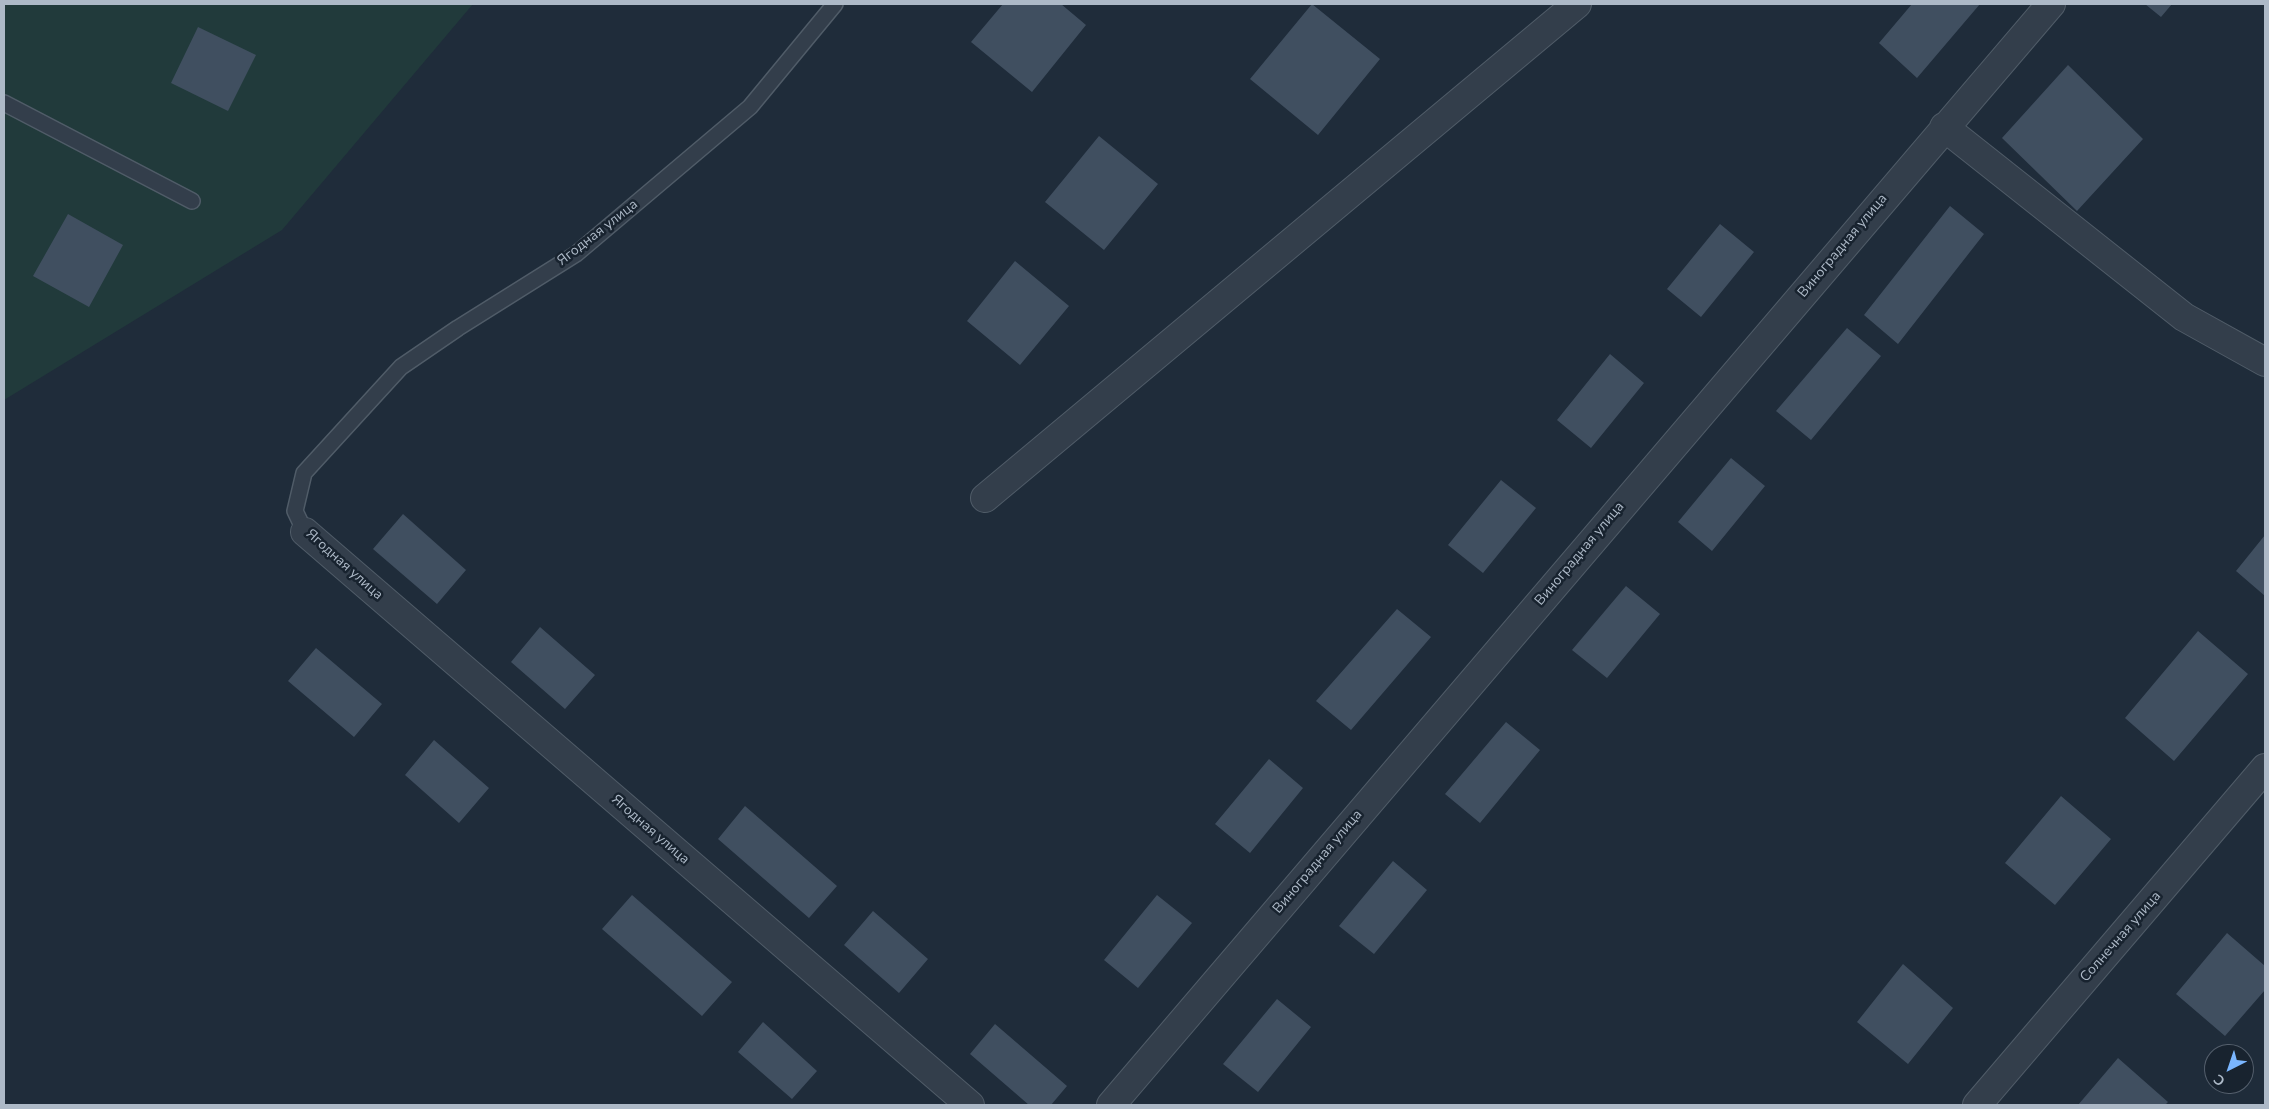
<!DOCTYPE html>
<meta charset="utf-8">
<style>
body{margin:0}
#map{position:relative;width:2269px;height:1109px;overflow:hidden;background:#1f2c3a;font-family:"Nunito Sans",sans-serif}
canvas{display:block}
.frame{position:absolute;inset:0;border:5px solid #adb9c7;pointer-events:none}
.north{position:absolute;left:2204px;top:1044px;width:50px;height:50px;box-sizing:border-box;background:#18232f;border:1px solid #545f6c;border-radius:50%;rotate:221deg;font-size:14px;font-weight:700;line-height:20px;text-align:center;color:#adb9c7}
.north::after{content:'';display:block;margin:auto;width:18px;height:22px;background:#7ab6ff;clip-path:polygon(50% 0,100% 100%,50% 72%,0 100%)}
</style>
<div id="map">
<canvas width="2269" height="1109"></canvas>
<div class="frame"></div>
<div class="north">С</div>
</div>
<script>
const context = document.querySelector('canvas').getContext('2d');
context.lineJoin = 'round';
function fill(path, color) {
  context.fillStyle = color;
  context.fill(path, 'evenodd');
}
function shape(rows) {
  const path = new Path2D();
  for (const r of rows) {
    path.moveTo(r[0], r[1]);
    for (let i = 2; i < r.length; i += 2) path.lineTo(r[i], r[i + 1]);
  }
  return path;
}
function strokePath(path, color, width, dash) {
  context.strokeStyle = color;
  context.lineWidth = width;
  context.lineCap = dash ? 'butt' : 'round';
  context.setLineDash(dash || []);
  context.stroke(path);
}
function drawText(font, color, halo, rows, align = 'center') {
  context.font = font + ' "Nunito Sans",sans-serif';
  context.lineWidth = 5;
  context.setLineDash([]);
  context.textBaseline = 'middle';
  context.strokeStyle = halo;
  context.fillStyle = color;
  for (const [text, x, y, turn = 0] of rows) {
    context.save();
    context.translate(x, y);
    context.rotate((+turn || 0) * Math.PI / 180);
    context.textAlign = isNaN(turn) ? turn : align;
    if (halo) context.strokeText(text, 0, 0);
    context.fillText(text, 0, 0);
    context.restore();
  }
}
fill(shape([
 [4,4,473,4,282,230,4,400]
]), '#213a3b');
fill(shape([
 [1003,4,1061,4,1086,25,1032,92,971,42],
 [1312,4,1380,59,1318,135,1250,79],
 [1912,4,1980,4,1917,78,1879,43],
 [2145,4,2172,4,2161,17],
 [198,27,256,55,228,111,171,83],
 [2068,65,2143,139,2077,211,2002,138],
 [1099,136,1158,184,1104,250,1045,202],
 [1950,206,1984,234,1898,344,1864,315],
 [68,214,123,245,89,307,33,276],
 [1720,224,1754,252,1701,317,1667,289],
 [1015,261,1069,306,1020,365,967,321],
 [1847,328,1881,356,1811,440,1776,411],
 [1610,354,1644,383,1591,448,1557,420],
 [1731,458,1765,486,1712,551,1678,522],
 [1501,480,1536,508,1483,573,1448,545],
 [403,514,466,570,437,604,373,549],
 [2265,535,2265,596,2236,571],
 [1626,586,1660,614,1607,678,1572,650],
 [1397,609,1431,637,1351,730,1316,701],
 [540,627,595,675,565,709,511,662],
 [2198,631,2248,674,2174,761,2125,718],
 [316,648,382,704,354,737,288,681],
 [1506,722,1540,750,1480,823,1445,794],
 [434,740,489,788,459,823,405,775],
 [1269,759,1303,788,1250,853,1215,824],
 [2061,796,2111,839,2055,905,2005,863],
 [745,806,837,886,809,918,718,839],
 [1393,861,1427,890,1374,954,1339,926],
 [632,895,732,982,702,1016,602,929],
 [1157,895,1192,923,1138,988,1104,960],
 [873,911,928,959,899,993,844,945],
 [2227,933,2265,966,2265,990,2225,1036,2176,994],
 [1903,964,1953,1008,1908,1064,1857,1022],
 [1277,999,1311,1027,1258,1092,1223,1064],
 [763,1022,817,1071,792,1099,738,1052],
 [995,1024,1067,1086,1051,1105,1029,1105,970,1054],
 [2118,1058,2168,1102,2165,1105,2078,1105]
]), '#404f60');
const lane = shape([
 [4,103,192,201],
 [305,532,295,511,304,473,401,367,458,328,576,254,750,107,835,4]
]);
const street = shape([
 [1944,127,2184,317,2265,362],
 [985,498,1577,4],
 [305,532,970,1105],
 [1111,1105,2051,4],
 [1977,1105,2265,768]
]);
strokePath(lane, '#505c68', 18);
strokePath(street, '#505c68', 30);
strokePath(lane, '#333e4b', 15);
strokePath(street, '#333e4b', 28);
drawText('14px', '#adb9c7', '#18232f', [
 ["Ягодная улица",598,233,-38],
 ["Виноградная улица",1843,246,-50],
 ["Виноградная улица",1580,554,-50],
 ["Ягодная улица",344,565,42],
 ["Ягодная улица",650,830,41],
 ["Виноградная улица",1318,862,-50],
 ["Солнечная улица",2121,937,-49]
]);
</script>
